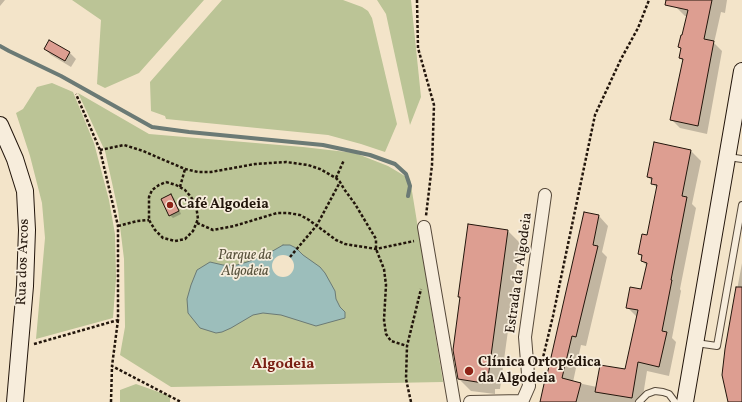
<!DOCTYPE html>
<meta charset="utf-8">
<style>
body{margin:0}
canvas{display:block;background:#f3e4c9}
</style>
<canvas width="742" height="402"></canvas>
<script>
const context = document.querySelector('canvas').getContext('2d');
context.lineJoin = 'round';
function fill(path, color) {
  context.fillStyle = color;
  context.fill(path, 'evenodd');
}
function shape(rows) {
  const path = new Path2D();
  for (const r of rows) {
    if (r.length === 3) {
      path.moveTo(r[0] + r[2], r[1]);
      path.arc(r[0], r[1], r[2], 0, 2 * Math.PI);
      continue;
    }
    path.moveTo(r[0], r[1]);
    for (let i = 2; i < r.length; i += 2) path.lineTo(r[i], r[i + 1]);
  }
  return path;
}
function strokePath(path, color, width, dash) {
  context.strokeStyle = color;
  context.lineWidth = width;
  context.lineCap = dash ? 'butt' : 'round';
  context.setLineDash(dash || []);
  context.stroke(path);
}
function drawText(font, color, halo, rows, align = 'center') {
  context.font = font + ' Vollkorn,serif';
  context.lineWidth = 3.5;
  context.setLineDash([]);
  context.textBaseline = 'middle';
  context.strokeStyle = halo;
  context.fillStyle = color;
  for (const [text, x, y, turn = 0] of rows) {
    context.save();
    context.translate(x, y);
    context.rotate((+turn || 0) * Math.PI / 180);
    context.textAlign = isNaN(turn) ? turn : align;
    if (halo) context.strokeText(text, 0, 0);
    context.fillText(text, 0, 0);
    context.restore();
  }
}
fill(shape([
 [72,0,204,0,139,73,105,88,97,84,101,20],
 [222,0,343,0,362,7,368,11,372,18,397,124,385,152,361,144,328,135,166,119,165,116,151,111,150,82],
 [377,0,411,0,421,97,410,125,386,14],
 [52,83,73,92,94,143,109,200,115,234,116,278,113,318,36,339,45,238,42,203,30,156,16,113,23,109,37,87],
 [78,93,149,134,303,147,355,153,388,166,410,179,443,382,171,387,120,355,125,327,124,259,118,210,105,151],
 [136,384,170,396,170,402,120,402,120,390]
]), '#bbc496');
const water = shape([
 [283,245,290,245,296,248,303,255,320,267,325,273,335,291,336,299,340,307,345,312,345,318,316,326,281,315,263,313,253,315,231,328,222,332,216,333,200,328,188,313,187,299,191,285,197,270,210,262,223,265,237,265,247,262,264,256,283,245]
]);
fill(water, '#9cbebb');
strokePath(water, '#6b7a75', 1);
fill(shape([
 [283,266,11]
]), '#f3e4c9');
fill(shape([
 [0,0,5,0,0,6],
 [678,0,727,0,725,13,721,12,714,43,722,51,707,134,680,128,671,119,683,61,680,58,682,49,679,47,683,36,687,16,685,16,676,7],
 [45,49,69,52,76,59,71,67,51,55],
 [655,144,691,151,701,161,692,204,696,208,680,289,681,291,672,338,676,342,669,376,647,371,642,402,541,402,585,213,599,216,608,226,602,252,607,257,586,346,581,345,573,382,597,387,626,370,637,317,627,307,642,290,647,266,642,261,642,257,639,253,648,236,657,188,652,183,653,182,648,177],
 [171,195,174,198,181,214,173,218,170,215],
 [469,225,508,231,520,243,500,389,495,389,495,394,471,391,459,379,461,298,459,296],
 [742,263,742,402,729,402,726,349]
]), '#0003');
strokePath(shape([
 [0,46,9,51,61,76,152,127,189,132,323,145,370,155,395,164,406,174,410,186,408,196]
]), '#6b7a75', 4);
const building = shape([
 [666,0,712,0,704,39,714,41,698,126,670,120,683,59,679,58,681,48,678,47,681,35,682,35,688,10,665,5,666,0],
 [49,40,70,52,65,61,44,49,49,40],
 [654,142,691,150,682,196,687,197,671,280,672,280,662,331,667,332,659,367,638,362,632,398,595,392,600,365,625,369,638,310,626,308,630,287,641,289,647,263,641,261,642,255,638,254,642,234,647,235,657,185,651,184,652,178,647,177,654,142],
 [171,194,179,211,169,216,161,199,171,194],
 [584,212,599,215,593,245,598,246,576,337,572,336,562,378,581,383,576,402,540,402,546,375,547,375,584,212],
 [468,224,508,230,488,378,483,377,483,383,458,379,453,350,460,297,458,297,468,224],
 [736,287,742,287,742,402,728,402,722,375,725,349,736,287]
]);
fill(building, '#dd9e91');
strokePath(building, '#22150b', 1);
const lane = shape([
 [728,157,742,159],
 [696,343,717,346,742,205],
 [639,402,647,394,655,391,663,392,669,394,675,402]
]);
const street = shape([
 [424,227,454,402],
 [470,402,522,401],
 [522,402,529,386,525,337,545,195]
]);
const secondary = shape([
 [0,125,15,159,25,191,27,230,25,286,15,402],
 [685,402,742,71]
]);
strokePath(lane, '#56493a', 8);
strokePath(street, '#56493a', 14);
strokePath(secondary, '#22150b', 18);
strokePath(shape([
 [417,0,418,48,434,105,432,165,426,216],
 [100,150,124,145,143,151,185,169,198,172,211,172,255,164,286,162,308,165,320,169,336,178,340,182,344,189,355,204,376,239,376,249,384,269,386,285,384,320,386,334,391,341,407,346],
 [336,178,344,160],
 [166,182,176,185,185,190,191,197,196,205,198,219,193,231,185,239,175,241,163,238,155,230,149,220,149,197,152,190,159,185,166,182],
 [180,187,185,169],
 [197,223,213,230,234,226,277,213,288,213,300,215,309,220,336,240,345,244,376,249,414,241],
 [118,226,137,221,149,220],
 [290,257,317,225,340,182],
 [118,320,112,366,181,402],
 [34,344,118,320,118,226,100,150,76,94],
 [541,366,553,316,595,115,621,59,638,28,649,0],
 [111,402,112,366],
 [411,402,406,379,407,346,421,289]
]), '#22150b', 2.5, [3, 2]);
strokePath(lane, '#f7eddc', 6);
strokePath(street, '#f7eddc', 12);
strokePath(secondary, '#f7eddc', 16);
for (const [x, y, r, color] of [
 [170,205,4,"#8f2418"],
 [469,371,5,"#8f2418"]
]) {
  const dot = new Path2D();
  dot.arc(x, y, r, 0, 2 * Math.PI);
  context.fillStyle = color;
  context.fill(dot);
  strokePath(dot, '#f7eddc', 1.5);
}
drawText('bold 14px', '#22150b', '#f7eddc', [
 ["Café Algodeia",178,205],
 ["Clínica Ortopédica",478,363],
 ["da Algodeia",478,379]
], 'left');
drawText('italic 14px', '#58523c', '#f7eddc', [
 ["Parque da",245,256],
 ["Algodeia",245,272]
]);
drawText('14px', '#22150b', '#f7eddc', [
 ["Rua dos Arcos",24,262,-88],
 ["Estrada da Algodeia",520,273,-82]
]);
drawText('bold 15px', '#7a1f14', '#f7eddc', [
 ["Algodeia",283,365]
]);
</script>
